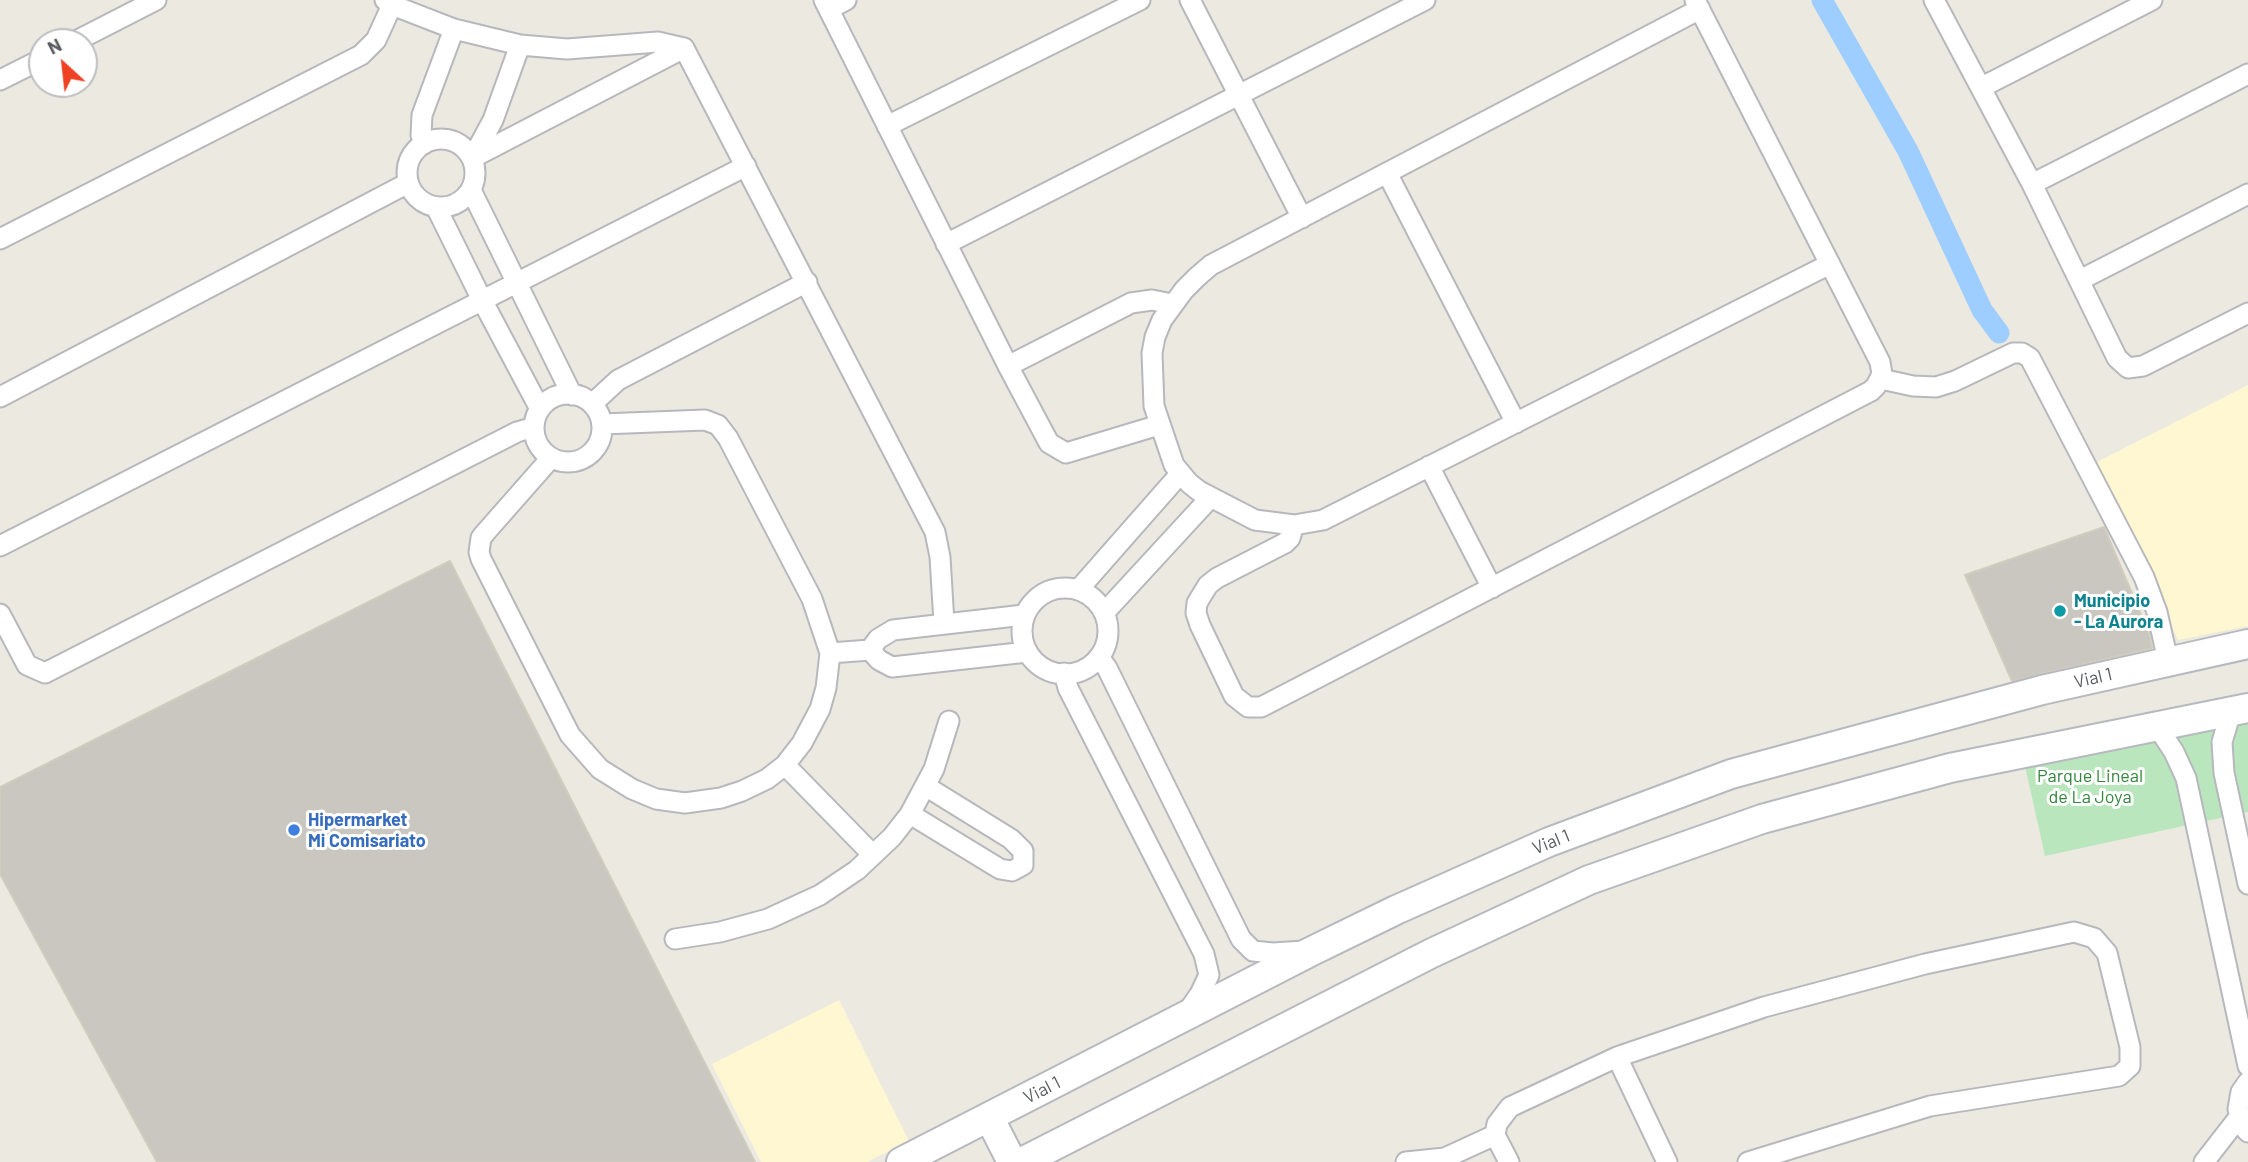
<!DOCTYPE html>
<style>
body{margin:0}
#map{position:relative;width:2248px;height:1162px;overflow:hidden;background:#eceae0;font-family:Barlow,sans-serif}
canvas{display:block}
.north{position:absolute;left:28px;top:28px;width:70px;height:70px;box-sizing:border-box;background:#fff;border:2px solid #bdbec0;border-radius:50%;rotate:333deg;font-size:19px;font-weight:700;line-height:28px;text-align:center;color:#595c61}
.north::after{content:'';display:block;margin:auto;width:24px;height:32px;background:#ef4123;clip-path:polygon(50% 0,100% 100%,50% 72%,0 100%)}
</style>
<div id="map">
<canvas width="2248" height="1162"></canvas>
<div class="north">N</div>
</div>
<script>
const context = document.querySelector('canvas').getContext('2d');
context.lineJoin = 'round';
function fill(path, color) {
  context.fillStyle = color;
  context.fill(path, 'evenodd');
}
function shape(rows) {
  const path = new Path2D();
  for (const r of rows) {
    if (r.length === 3) {
      path.moveTo(r[0] + r[2], r[1]);
      path.arc(r[0], r[1], r[2], 0, 2 * Math.PI);
      continue;
    }
    path.moveTo(r[0], r[1]);
    for (let i = 2; i < r.length; i += 2) path.lineTo(r[i], r[i + 1]);
  }
  return path;
}
function strokePath(path, color, width, dash) {
  context.strokeStyle = color;
  context.lineWidth = width;
  context.lineCap = dash ? 'butt' : 'round';
  context.setLineDash(dash || []);
  context.stroke(path);
}
function drawText(font, color, halo, rows, align = 'center') {
  context.font = font + ' Barlow,sans-serif';
  context.lineWidth = 6;
  context.setLineDash([]);
  context.textBaseline = 'middle';
  context.strokeStyle = halo;
  context.fillStyle = color;
  for (const [text, x, y, turn = 0] of rows) {
    context.save();
    context.translate(x, y);
    context.rotate((+turn || 0) * Math.PI / 180);
    context.textAlign = isNaN(turn) ? turn : align;
    if (halo) context.strokeText(text, 0, 0);
    context.fillText(text, 0, 0);
    context.restore();
  }
}
fill(shape([
 [2248,385,2248,626,2178,640,2097,462],
 [839,1000,909,1141,867,1162,761,1162,712,1064]
]), '#fff7d2');
fill(shape([
 [2248,696,2248,812,2045,856,2019,739]
]), '#bae6bd');
strokePath(shape([
 [1822,0,1908,151,1982,310,1999,333]
]), '#9dceff', 21);
const building = shape([
 [2104,527,2149,634,2152,648,2012,681,1965,575,2104,527],
 [450,561,755,1162,157,1162,0,874,0,787,450,561]
]);
fill(building, '#c9c7bf');
strokePath(building, '#d1ccbe', 2);
const street = shape([
 [385,0,392,5,454,29,520,45,567,49,658,42,684,48,935,532,940,557,944,623],
 [824,0,1008,366,1049,443,1066,453,1159,425],
 [1190,0,1302,218],
 [1934,0,2032,184,2117,358,2128,368,2143,366,2248,313],
 [829,9,846,0],
 [1700,9,1211,265,1197,277,1184,290,1162,320,1155,337,1152,353,1154,406,1174,465,1189,483,1199,491,1255,520,1294,525,1323,520,1830,264],
 [74,42,156,0],
 [0,80,42,59],
 [1982,87,2152,0],
 [887,126,1140,0],
 [441,173,34],
 [424,144,421,135,422,115,454,29],
 [473,157,493,120,520,45],
 [472,158,684,48],
 [1387,173,1516,423],
 [2032,184,2248,74],
 [471,190,572,395],
 [436,207,482,300,540,409],
 [0,239,361,55,376,40,392,5],
 [946,244,1425,0],
 [2080,280,2248,194],
 [1008,366,1131,303,1152,300,1172,304],
 [1881,379,1913,386,1936,387,1955,381,2013,353,2022,353,2030,358,2144,577,2157,612,2168,661],
 [568,428,34],
 [0,397,408,183],
 [592,404,618,380,807,282],
 [551,458,485,533,481,538,479,552,481,559,570,735,600,769,632,789,656,799,685,803,721,798,742,791,767,779,785,765,802,743,820,709,826,688,830,653,812,599,728,438,718,425,705,420,602,424],
 [1429,466,1492,588],
 [1294,525,1290,538,1285,543,1217,578,1208,585,1197,603,1196,613,1200,625,1234,696,1248,707,1261,707,1267,704,1871,391,1876,386,1882,374,1880,362,1695,0],
 [0,546,746,166],
 [1065,631,43],
 [1078,590,1180,474],
 [1104,613,1210,498],
 [0,614,27,665,45,673,517,432,534,427],
 [870,650,879,660,892,667,1027,652],
 [870,650,878,639,893,630,1024,615],
 [830,653,870,650],
 [1099,657,1107,668,1241,939,1253,951,1273,953,1304,951],
 [1064,673,1068,688,1204,954,1209,975,1200,994,1186,1014],
 [2231,712,2222,742,2224,773,2248,884],
 [2157,726,2174,752,2186,778,2248,1066],
 [785,765,873,855],
 [910,814,1000,869,1012,871,1023,865,1023,851,1011,839,927,787],
 [675,939,720,932,768,919,820,895,857,870,892,837,910,814,934,769,949,721],
 [1617,1057,1667,1162],
 [2248,1082,2241,1092,2238,1109,2242,1125,2248,1132],
 [1495,1135,1509,1162],
 [1406,1162,1445,1158,1495,1135,1497,1124,1510,1107,1617,1057,1764,1007,1925,964,2074,932,2094,938,2107,953,2130,1047,2130,1066,2119,1076,1930,1106,1748,1162],
 [2204,1162,2239,1117]
]);
const secondary = shape([
 [989,1117,1012,1162],
 [901,1162,1312,951,1396,910,1549,842,1731,774,2042,690,2248,644],
 [1022,1162,1432,953,1589,880,1762,819,1950,768,2248,708]
]);
strokePath(street, '#b6b8bd', 23);
strokePath(secondary, '#b6b9bf', 32);
strokePath(street, '#fff', 19);
strokePath(secondary, '#fff', 28);
for (const [x, y, r, color] of [
 [2060,611,7,"#0f9aa8"],
 [294,830,7,"#3f7fe0"]
]) {
  const dot = new Path2D();
  dot.arc(x, y, r, 0, 2 * Math.PI);
  context.fillStyle = color;
  context.fill(dot);
  strokePath(dot, '#fff', 2.5);
}
drawText('bold 18px', '#0d838f', '#fff', [
 ["Municipio",2074,601],
 ["- La Aurora",2074,622]
], 'left');
drawText('18px', '#595c61', '#fff', [
 ["Vial 1",2093,678,-13],
 ["Vial 1",1551,842,-22],
 ["Vial 1",1042,1090,-27]
]);
drawText('18px', '#32873c', '#fff', [
 ["Parque Lineal",2090,776],
 ["de La Joya",2090,797]
]);
drawText('bold 18px', '#366cbe', '#fff', [
 ["Hipermarket",308,820],
 ["Mi Comisariato",308,841]
], 'left');
</script>
